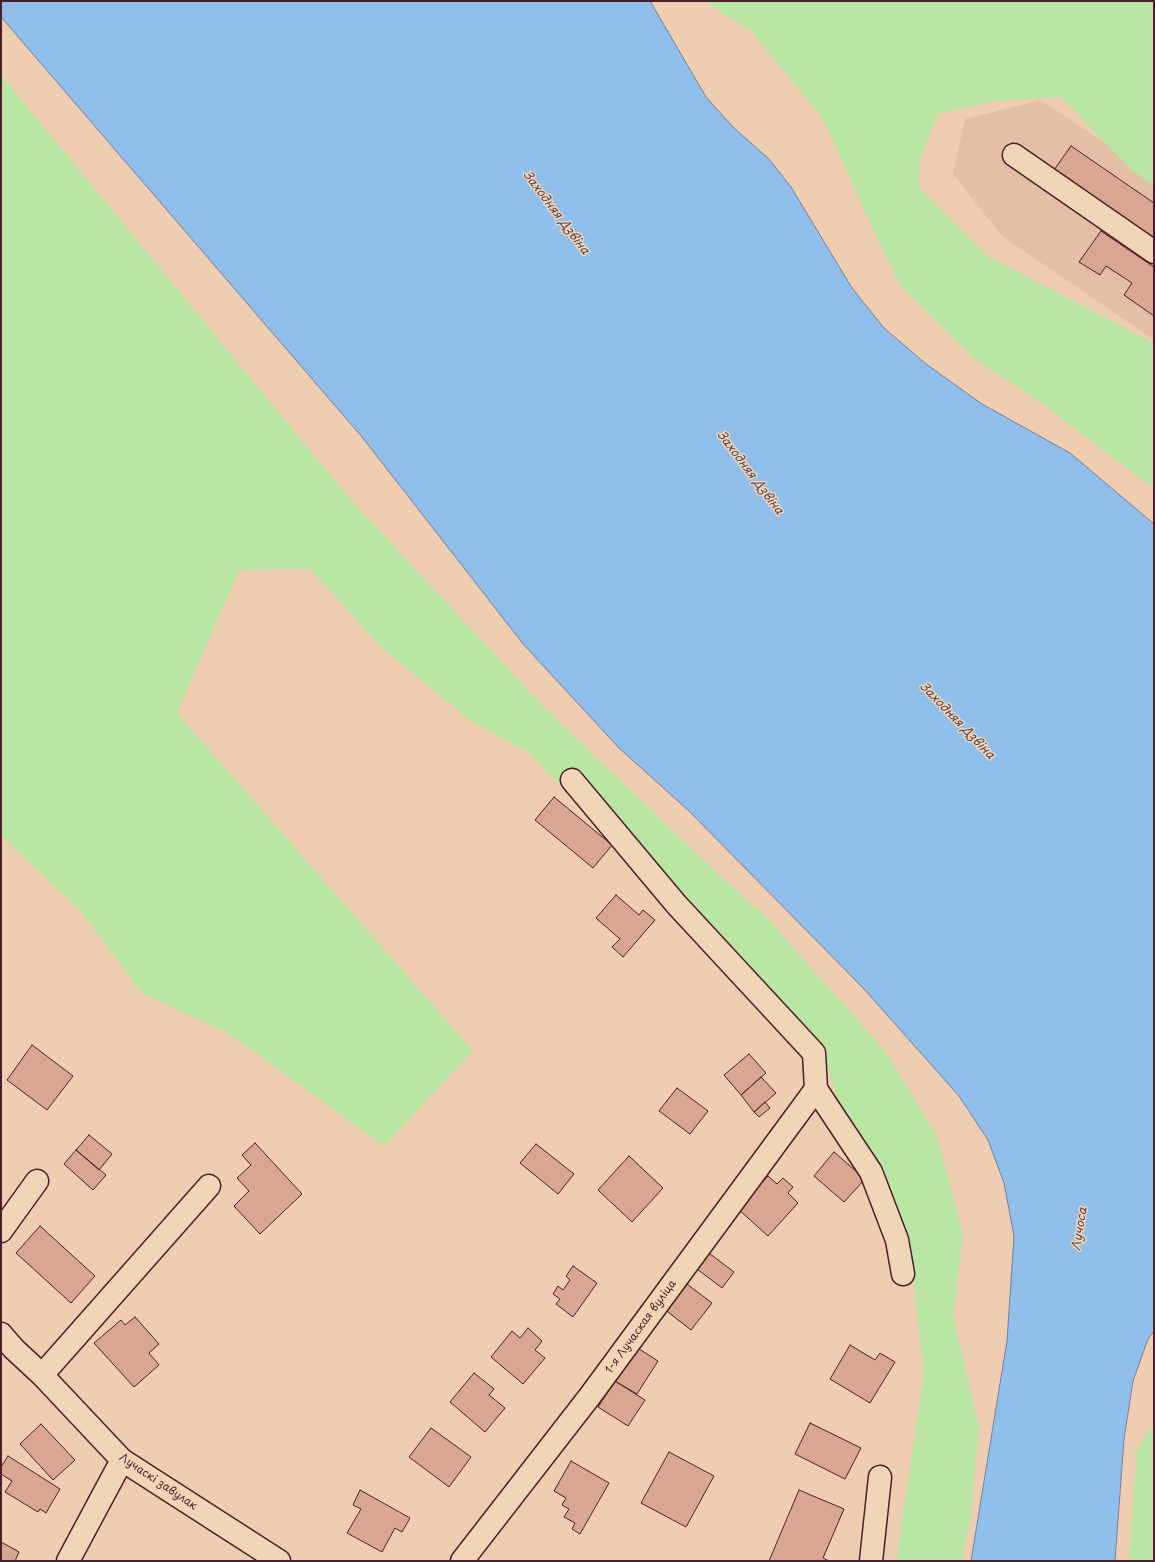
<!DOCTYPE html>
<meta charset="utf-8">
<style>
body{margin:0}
#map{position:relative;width:1155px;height:1562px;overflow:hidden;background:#efcdb0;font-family:"Playpen Sans",sans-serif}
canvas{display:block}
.frame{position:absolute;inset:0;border:2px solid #4a1f2b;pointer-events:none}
</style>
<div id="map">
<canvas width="1155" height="1562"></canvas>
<div class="frame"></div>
</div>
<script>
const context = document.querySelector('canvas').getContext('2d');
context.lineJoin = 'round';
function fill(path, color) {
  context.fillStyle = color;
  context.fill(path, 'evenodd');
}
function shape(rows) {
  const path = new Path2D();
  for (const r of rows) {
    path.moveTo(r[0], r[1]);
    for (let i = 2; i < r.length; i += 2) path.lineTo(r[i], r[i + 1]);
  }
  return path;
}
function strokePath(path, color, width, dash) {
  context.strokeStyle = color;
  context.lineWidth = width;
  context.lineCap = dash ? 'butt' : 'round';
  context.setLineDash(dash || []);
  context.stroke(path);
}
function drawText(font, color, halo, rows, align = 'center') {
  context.font = font + ' "Playpen Sans",sans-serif';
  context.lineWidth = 3;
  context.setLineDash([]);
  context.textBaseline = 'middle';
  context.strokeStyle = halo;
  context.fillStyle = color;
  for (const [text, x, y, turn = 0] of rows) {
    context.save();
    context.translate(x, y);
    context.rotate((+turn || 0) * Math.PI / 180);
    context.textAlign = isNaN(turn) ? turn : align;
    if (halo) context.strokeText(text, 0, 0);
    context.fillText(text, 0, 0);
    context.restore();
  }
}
fill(shape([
 [1041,100,1154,176,1154,340,1002,236,953,174,965,119]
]), '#e5bfa5');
fill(shape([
 [704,1,1154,1,1154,186,1131,170,1061,97,993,101,938,114,920,160,919,188,987,256,1154,343,1154,489,1040,402,976,360,900,285,864,210,824,120,752,32],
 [1,75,349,498,543,706,707,864,766,917,885,1051,937,1136,963,1234,953,1316,979,1427,971,1514,962,1561,896,1561,924,1375,912,1266,841,1113,827,1065,758,989,528,752,471,721,382,648,310,569,239,570,177,713,473,1051,384,1146,231,1035,142,993,80,910,1,836],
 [1154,1422,1154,1561,1129,1561,1137,1450]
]), '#bae6a4');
const water = shape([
 [1,1,650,1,706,97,734,128,769,159,791,187,852,288,884,328,926,364,982,404,1070,453,1154,524,1154,1331,1148,1339,1133,1381,1124,1439,1115,1561,971,1561,1007,1341,1014,1236,1004,1183,988,1140,959,1096,864,989,689,811,619,748,524,645,362,437,1,17,1,1]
]);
fill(water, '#91bfeb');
strokePath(water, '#757f9e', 1);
const building = shape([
 [1071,146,1154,203,1154,239,1054,170,1071,146],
 [1101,231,1154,267,1154,316,1124,295,1132,283,1106,266,1100,275,1079,262,1101,231],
 [554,797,612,845,593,868,535,820,554,797],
 [616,895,639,915,643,910,655,920,623,957,612,947,620,939,596,918,616,895],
 [32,1045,73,1076,47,1110,7,1080,32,1045],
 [749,1054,766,1073,741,1095,724,1075,749,1054],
 [761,1077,776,1093,754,1112,741,1095,761,1077],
 [677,1088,708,1111,690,1134,659,1111,677,1088],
 [765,1102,770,1108,759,1117,754,1112,765,1102],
 [89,1135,112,1154,99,1170,76,1150,89,1135],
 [255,1143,302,1194,260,1234,234,1206,249,1191,237,1178,251,1165,242,1155,255,1143],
 [536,1144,574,1174,558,1194,520,1163,536,1144],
 [76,1150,106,1175,93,1190,64,1164,76,1150],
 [834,1152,865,1179,844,1202,814,1176,834,1152],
 [629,1156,663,1188,632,1222,598,1190,629,1156],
 [768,1176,777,1184,783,1178,793,1187,788,1193,798,1203,768,1236,738,1209,768,1176],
 [40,1226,95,1276,71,1303,16,1253,40,1226],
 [709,1253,734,1272,722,1288,697,1269,709,1253],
 [573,1266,597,1283,573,1317,556,1304,560,1299,553,1294,558,1286,563,1290,570,1280,566,1276,573,1266],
 [683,1281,712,1303,691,1330,663,1308,683,1281],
 [135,1317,159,1344,149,1353,159,1365,134,1387,94,1343,121,1320,125,1325,135,1317],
 [528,1328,542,1341,535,1350,545,1358,523,1384,491,1357,512,1331,520,1338,528,1328],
 [850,1345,875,1360,880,1353,895,1362,870,1403,830,1379,850,1345],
 [636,1347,658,1361,637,1394,615,1381,636,1347],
 [474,1373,494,1389,489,1395,505,1408,485,1432,450,1402,474,1373],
 [615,1381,645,1400,628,1426,598,1407,615,1381],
 [810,1423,861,1448,845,1479,795,1454,810,1423],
 [41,1424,75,1460,53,1480,20,1444,41,1424],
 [431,1428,471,1457,449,1487,409,1457,431,1428],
 [669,1452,714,1476,686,1527,641,1503,669,1452],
 [8,1456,60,1489,46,1513,40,1509,38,1512,5,1492,12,1481,1,1474,1,1467,8,1456],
 [571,1461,609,1483,580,1534,572,1529,575,1523,564,1517,569,1509,562,1505,566,1498,554,1491,571,1461],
 [360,1490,410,1518,402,1532,395,1528,382,1552,347,1533,361,1509,353,1505,360,1490],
 [799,1490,844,1509,823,1558,829,1561,769,1561,799,1490],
 [1,1542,19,1552,15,1561,1,1561,1,1542]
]);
fill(building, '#d9a791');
strokePath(building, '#4a1f2b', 1);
const minor = shape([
 [1014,155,1154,252],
 [572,780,676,904,814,1053,816,1089,871,1172,897,1240,903,1274],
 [1,1231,37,1181],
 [1,1334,14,1349,42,1375,122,1460,279,1561],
 [42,1375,209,1186],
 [68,1561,122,1460],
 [462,1561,590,1396,816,1089],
 [871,1561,880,1477]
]);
strokePath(minor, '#4a1f2b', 25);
strokePath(minor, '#f0d6b7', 22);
drawText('11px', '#4a1f2b', '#f0d6b7', [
 ["1-я Лучаская вуліца",641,1327,-54],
 ["Лучаскі завулак",158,1482,34]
]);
drawText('italic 12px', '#583f51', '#f0d6b7', [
 ["Заходняя Дзвіна",556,213,53],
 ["Заходняя Дзвіна",750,473,53],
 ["Заходняя Дзвіна",957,721,46],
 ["Лучоса",1080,1229,-81]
]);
</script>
